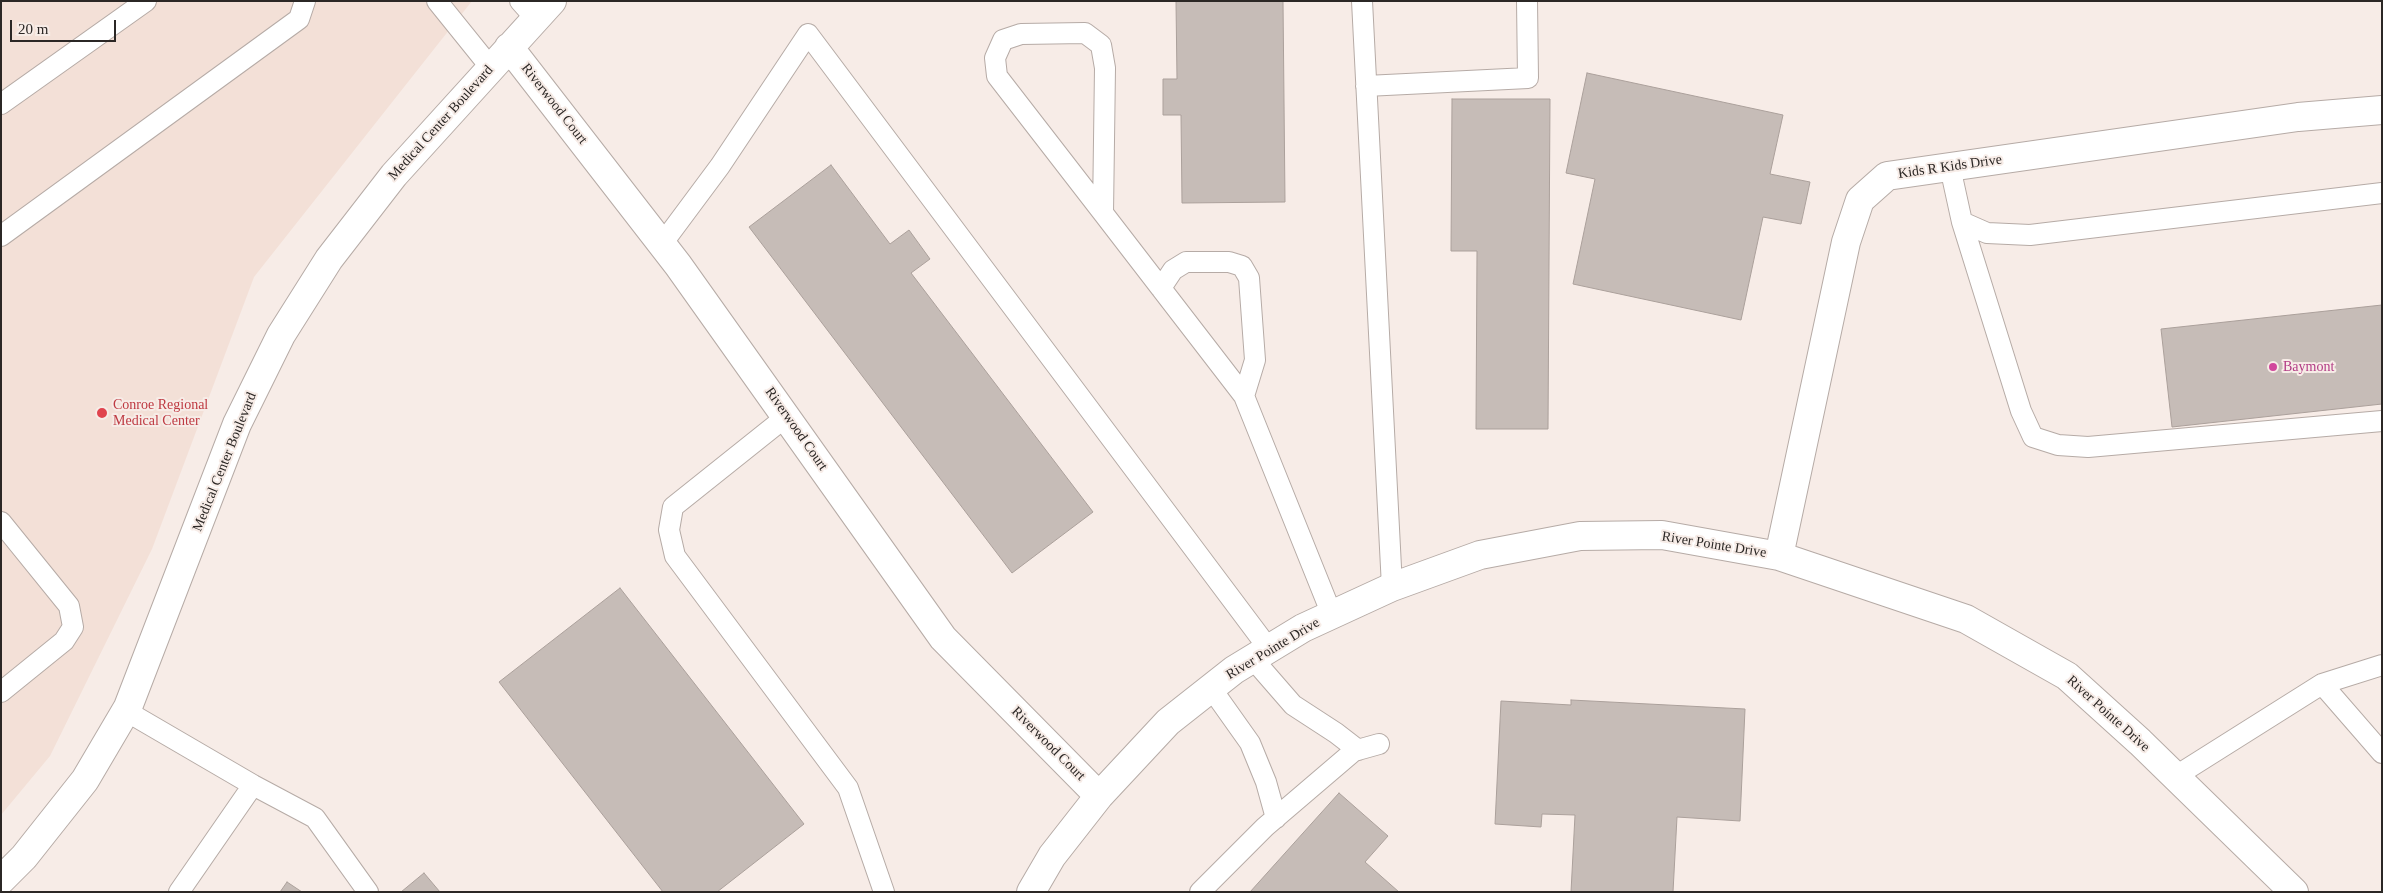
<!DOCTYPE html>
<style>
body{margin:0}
#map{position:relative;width:2383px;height:893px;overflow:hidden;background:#f7ece7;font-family:"Times New Roman",serif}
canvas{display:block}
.frame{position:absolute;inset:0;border:2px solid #2b2725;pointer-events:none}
.scale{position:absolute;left:10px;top:20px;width:106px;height:22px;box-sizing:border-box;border:2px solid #2b2725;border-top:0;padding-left:6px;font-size:15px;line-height:18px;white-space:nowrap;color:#2b2725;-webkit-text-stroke:4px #f7ece7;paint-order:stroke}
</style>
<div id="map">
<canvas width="2383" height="893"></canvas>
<div class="frame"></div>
<div class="scale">20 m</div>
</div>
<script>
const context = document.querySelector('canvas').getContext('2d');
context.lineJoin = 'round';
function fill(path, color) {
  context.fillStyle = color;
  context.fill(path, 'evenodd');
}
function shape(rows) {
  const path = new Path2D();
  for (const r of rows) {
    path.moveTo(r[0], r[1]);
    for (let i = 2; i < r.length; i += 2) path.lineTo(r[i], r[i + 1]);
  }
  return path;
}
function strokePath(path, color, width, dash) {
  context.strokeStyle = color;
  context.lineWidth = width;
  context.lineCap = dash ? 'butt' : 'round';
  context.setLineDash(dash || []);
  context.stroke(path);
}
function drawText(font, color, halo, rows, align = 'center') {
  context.font = font + ' "Times New Roman",serif';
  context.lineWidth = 4;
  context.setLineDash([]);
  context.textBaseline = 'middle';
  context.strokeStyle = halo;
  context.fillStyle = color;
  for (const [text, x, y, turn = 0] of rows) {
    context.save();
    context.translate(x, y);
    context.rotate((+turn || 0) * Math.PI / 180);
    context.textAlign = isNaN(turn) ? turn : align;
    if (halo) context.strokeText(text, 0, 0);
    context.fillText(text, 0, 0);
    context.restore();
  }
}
fill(shape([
 [1,1,472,1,254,277,152,549,50,756,1,815]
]), '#f3e0d7');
const building = shape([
 [1176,1,1283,1,1285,202,1182,203,1181,115,1163,115,1163,79,1177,79,1176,1],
 [1587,73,1783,115,1770,174,1810,182,1801,224,1763,217,1741,320,1573,284,1595,179,1566,173,1587,73],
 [1452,99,1550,99,1548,429,1476,429,1477,251,1451,251,1452,99],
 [831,165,890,244,909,230,930,259,911,273,1093,512,1012,573,749,227,831,165],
 [2382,305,2382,404,2172,427,2161,329,2382,305],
 [620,588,804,824,717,892,663,892,499,682,620,588],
 [1571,700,1745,709,1740,821,1677,817,1673,892,1571,892,1575,815,1542,814,1541,827,1495,824,1501,701,1571,705,1571,700],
 [1339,793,1388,836,1365,862,1399,892,1250,892,1339,793],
 [424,873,440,892,401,892,424,873],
 [287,882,302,892,280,892,287,882]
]);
fill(building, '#c6bcb7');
strokePath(building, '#aba09b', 1);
const lane = shape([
 [437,1,491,68],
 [520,1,536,19],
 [1362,1,1392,587],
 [1366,86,1528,78,1527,1],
 [1,104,146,1],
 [1950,167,1962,222,1987,233,2030,235,2382,193],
 [1103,213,1105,68,1101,45,1085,33,1021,34,1003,40,995,58,997,76,1103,213,1244,396,1332,615],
 [1962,222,2021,411,2033,437,2058,445,2088,447,2382,421],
 [1,236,299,19,305,1],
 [662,244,720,166,808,34,1269,649],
 [1161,288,1173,270,1186,262,1229,262,1242,266,1249,278,1255,360,1244,396],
 [787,416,673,507,669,530,675,556,848,788,884,892],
 [1,522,69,606,73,627,64,641,1,692],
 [1253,659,1293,705,1336,733,1358,750],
 [2322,684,2382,753],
 [1211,688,1250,743,1266,782,1276,818],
 [126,711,253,785,315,818,368,892],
 [2176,776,2322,684,2382,665],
 [179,892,253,785],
 [1200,892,1265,827,1354,751,1379,744]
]);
const street = shape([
 [509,47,678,265,943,638,1099,796],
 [1779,556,1846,242,1860,200,1887,176,2298,117,2382,110],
 [1,880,24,857,85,780,128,707,237,424,281,335,329,259,394,175,552,1],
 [1031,892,1052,856,1099,796,1168,722,1234,670,1303,628,1392,587,1480,555,1580,536,1662,535,1779,556,1966,619,2067,676,2140,742,2294,892]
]);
strokePath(lane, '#b6aba6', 22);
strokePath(street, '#b6aba6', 30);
strokePath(lane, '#fff', 20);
strokePath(street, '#fff', 28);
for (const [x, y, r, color] of [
 [2273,367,5,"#d1479c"],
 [102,413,6,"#e0444e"]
]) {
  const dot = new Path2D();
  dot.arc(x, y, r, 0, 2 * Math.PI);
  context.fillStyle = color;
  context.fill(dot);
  strokePath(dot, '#f7ece7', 2);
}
drawText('14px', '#2b2725', '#f7ece7', [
 ["Riverwood Court",554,104,52],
 ["Medical Center Boulevard",441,123,-48],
 ["Kids R Kids Drive",1950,167,-8],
 ["Riverwood Court",796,429,55],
 ["Medical Center Boulevard",225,462,-68],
 ["River Pointe Drive",1714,545,9],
 ["River Pointe Drive",1273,649,-31],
 ["River Pointe Drive",2108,714,42],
 ["Riverwood Court",1048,744,45]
]);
drawText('14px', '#b23c85', '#f7ece7', [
 ["Baymont",2283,367]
], 'left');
drawText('14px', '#be3a42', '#f7ece7', [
 ["Conroe Regional",113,405],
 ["Medical Center",113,421]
], 'left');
</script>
